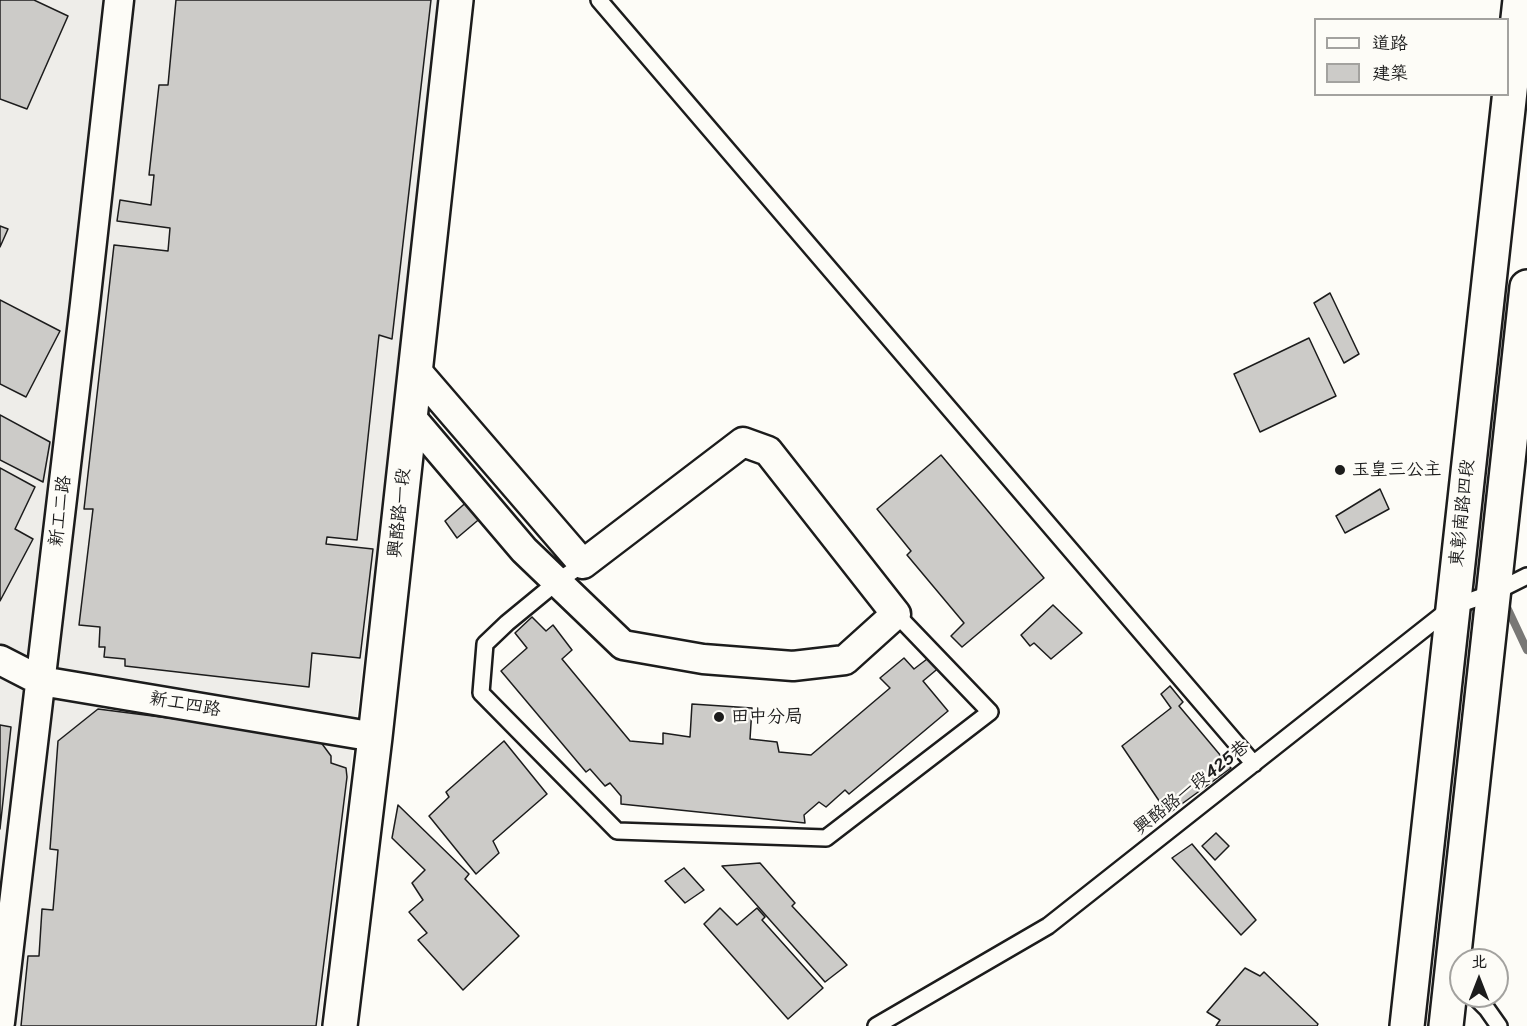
<!DOCTYPE html>
<meta charset="utf-8">
<style>
body{margin:0}
#map{position:relative;width:1527px;height:1026px;overflow:hidden;background:#fdfcf7;font-family:Sriracha,"LXGW WenKai TC",sans-serif}
canvas{display:block}
.legend{position:absolute;left:1314px;top:18px;width:195px;height:78px;box-sizing:border-box;background:#fdfcf7;border:2px solid #a3a29f;margin:0;padding:8px 10px;list-style:none;font-size:18px;color:#1c1c1c}
.legend li{display:flex;align-items:center;gap:12px;height:30px}
.legend b{width:30px;border:2px solid #a3a29f}
.north{position:absolute;left:1449px;top:948px;width:60px;height:60px;box-sizing:border-box;background:#fdfcf7;border:2px solid #a3a29f;border-radius:50%;rotate:0deg;font-size:16px;font-weight:700;line-height:24px;text-align:center;color:#1c1c1c}
.north::after{content:'';display:block;margin:auto;width:21px;height:27px;background:#1c1c1c;clip-path:polygon(50% 0,100% 100%,50% 72%,0 100%)}
</style>
<div id="map">
<canvas width="1527" height="1026"></canvas>
<ul class="legend">
<li><b style="height:8px;background:#fdfcf7"></b>道路</li>
<li><b style="height:16px;background:#cccbc8"></b>建築</li>
</ul>
<div class="north">北</div>
</div>
<script>
const context = document.querySelector('canvas').getContext('2d');
context.lineJoin = 'round';
function fill(path, color) {
  context.fillStyle = color;
  context.fill(path, 'evenodd');
}
function shape(rows) {
  const path = new Path2D();
  for (const r of rows) {
    path.moveTo(r[0], r[1]);
    for (let i = 2; i < r.length; i += 2) path.lineTo(r[i], r[i + 1]);
  }
  return path;
}
function strokePath(path, color, width, dash) {
  context.strokeStyle = color;
  context.lineWidth = width;
  context.lineCap = dash ? 'butt' : 'round';
  context.setLineDash(dash || []);
  context.stroke(path);
}
function drawText(font, color, halo, rows, align = 'center') {
  context.font = font + ' Sriracha,"LXGW WenKai TC",sans-serif';
  context.lineWidth = 4.5;
  context.setLineDash([]);
  context.textBaseline = 'middle';
  context.strokeStyle = halo;
  context.fillStyle = color;
  for (const [text, x, y, turn = 0] of rows) {
    context.save();
    context.translate(x, y);
    context.rotate((+turn || 0) * Math.PI / 180);
    context.textAlign = isNaN(turn) ? turn : align;
    if (halo) context.strokeText(text, 0, 0);
    context.fillText(text, 0, 0);
    context.restore();
  }
}
fill(shape([
 [0,0,442,0,320,1026,0,1026]
]), '#eeede9');
strokePath(shape([
 [1505,603,1527,650]
]), '#797876', 8);
const building = shape([
 [0,0,34,0,68,16,27,109,0,99,0,0],
 [176,0,431,0,392,339,379,335,357,540,327,537,326,544,373,549,360,658,312,653,309,687,125,666,125,659,104,657,105,647,99,647,100,627,79,625,93,509,84,509,114,245,168,251,170,228,117,221,120,200,151,205,154,175,149,175,159,85,168,85,176,0],
 [0,226,8,229,0,247,0,226],
 [1330,293,1359,354,1344,363,1314,303,1330,293],
 [0,300,60,331,26,397,0,384,0,300],
 [1309,338,1336,396,1260,432,1234,374,1309,338],
 [0,415,50,442,43,482,0,460,0,415],
 [941,455,1044,578,962,647,951,636,964,623,907,555,911,551,877,509,941,455],
 [0,468,35,487,15,529,33,539,0,601,0,468],
 [1380,489,1389,509,1345,533,1336,516,1380,489],
 [470,499,483,516,457,538,445,521,470,499],
 [1053,605,1082,633,1051,659,1034,643,1030,646,1021,635,1053,605],
 [532,617,546,631,553,625,572,650,562,659,630,741,663,744,663,733,690,737,692,704,752,708,750,739,777,742,779,752,811,755,890,688,880,678,904,658,914,669,931,656,941,666,923,681,948,711,849,794,845,790,826,807,819,802,804,815,805,823,621,804,621,796,610,783,605,786,590,769,586,772,501,671,527,648,515,633,532,617],
 [1170,686,1183,702,1179,706,1231,768,1168,814,1122,746,1171,708,1161,694,1170,686],
 [98,709,317,737,331,756,331,763,346,768,347,777,316,1026,21,1026,28,956,39,956,42,909,53,910,58,850,50,849,58,741,98,709],
 [0,725,11,727,0,829,0,725],
 [504,741,547,794,493,841,499,853,476,874,429,816,449,797,446,792,504,741],
 [398,805,469,874,465,879,519,936,463,990,418,940,427,933,409,912,423,900,412,883,425,870,392,838,398,805],
 [1216,833,1229,846,1215,860,1202,846,1216,833],
 [1192,844,1256,920,1241,935,1172,858,1192,844],
 [760,863,795,903,792,906,847,965,825,982,722,866,760,863],
 [684,868,704,890,685,903,665,881,684,868],
 [720,908,737,925,757,908,765,917,762,920,823,988,788,1019,704,924,720,908],
 [1245,968,1260,976,1264,972,1318,1024,1317,1026,1216,1026,1220,1020,1207,1012,1245,968]
]);
fill(building, '#cccbc8');
strokePath(building, '#1c1c1c', 1.5);
const service = shape([
 [599,0,1254,764],
 [583,564,558,581,507,623,485,644,481,693,617,831,826,838,990,712,896,614],
 [1474,996,1487,1009,1499,1026],
 [876,1026,1048,926,1452,607,1495,592,1527,576]
]);
const minor = shape([
 [410,416,524,550,623,645,703,659,793,666,845,660,896,614,768,451,743,442,583,564,415,369],
 [0,660,41,681,375,737],
 [0,1022,85,304,119,0]
]);
const tertiary = shape([
 [340,1026,375,737,456,0],
 [1407,1026,1520,0],
 [1446,1026,1527,287]
]);
strokePath(service, '#1c1c1c', 20);
strokePath(minor, '#1c1c1c', 33);
strokePath(tertiary, '#1c1c1c', 38);
strokePath(service, '#fdfcf7', 15);
strokePath(minor, '#fdfcf7', 28);
strokePath(tertiary, '#fdfcf7', 33);
for (const [x, y, r, color] of [
 [1340,470,6,"#1c1c1c"],
 [719,717,6,"#1c1c1c"]
]) {
  const dot = new Path2D();
  dot.arc(x, y, r, 0, 2 * Math.PI);
  context.fillStyle = color;
  context.fill(dot);
  strokePath(dot, '#fdfcf7', 2);
}
drawText('18px', '#1c1c1c', '#fdfcf7', [
 ["玉皇三公主",1352,470],
 ["田中分局",731,717]
], 'left');
drawText('18px', '#1c1c1c', '#fdfcf7', [
 ["新工二路",61,511,-83],
 ["興酪路一段",400,513,-84],
 ["東彰南路四段",1463,513,-84],
 ["新工四路",185,705,10],
 ["興酪路一段425巷",1192,788,-38]
]);
</script>
